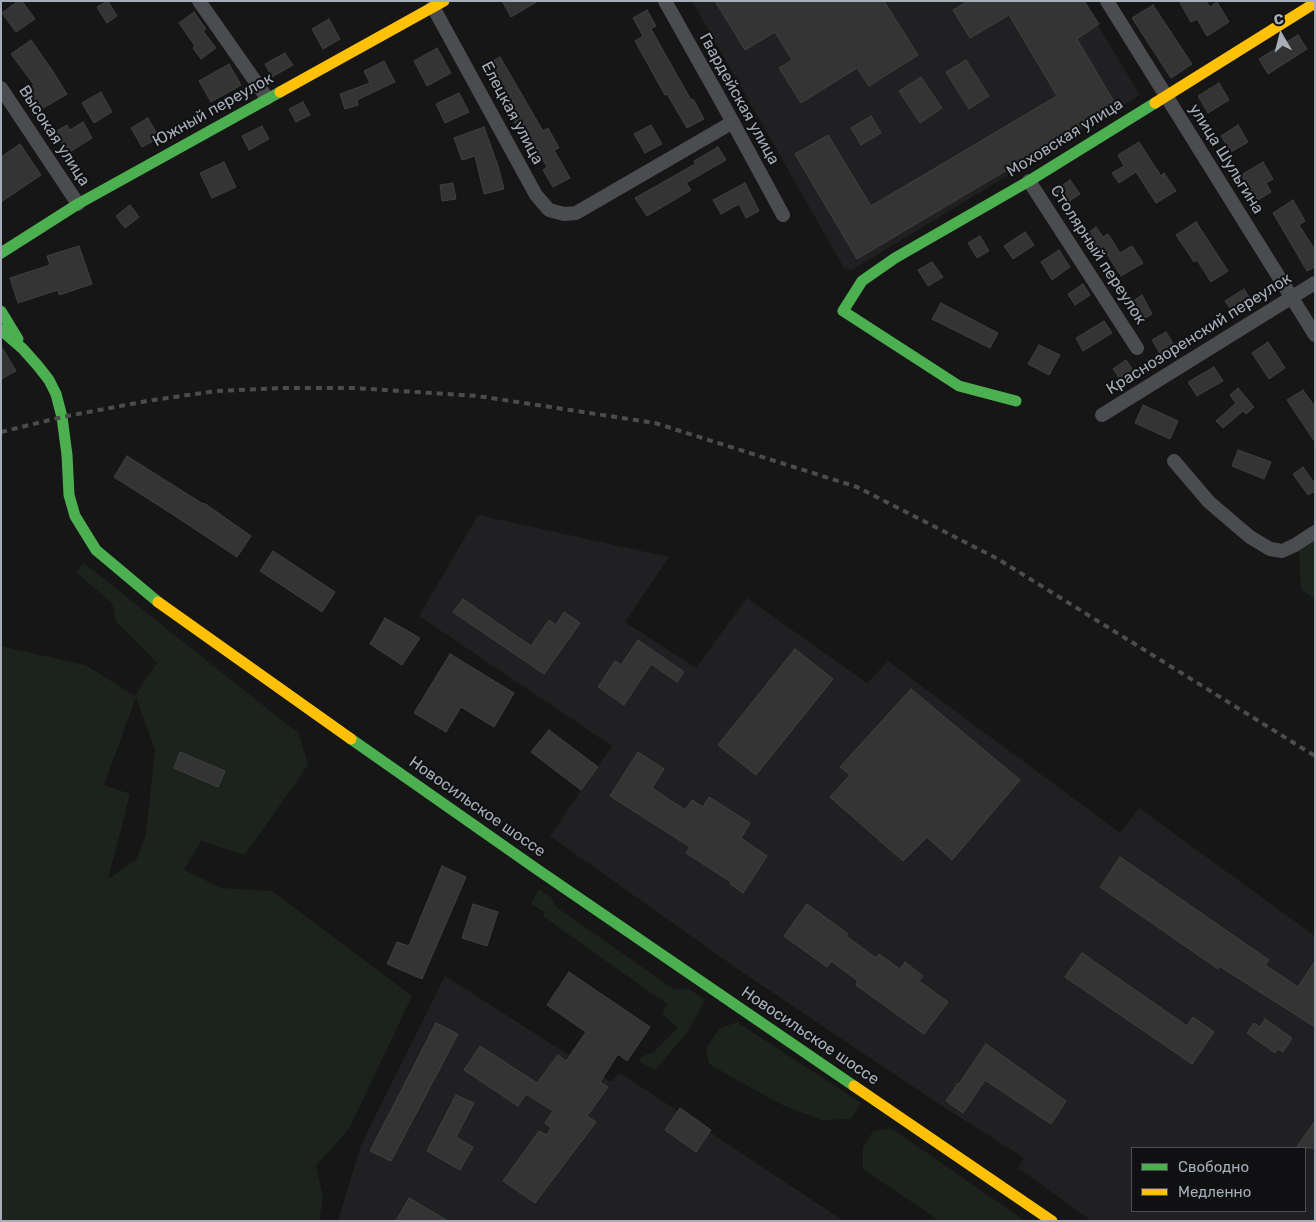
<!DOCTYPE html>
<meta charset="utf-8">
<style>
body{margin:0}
#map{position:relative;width:1316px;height:1222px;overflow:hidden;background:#161616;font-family:Rubik,sans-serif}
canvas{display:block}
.frame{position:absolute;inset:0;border:2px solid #a6aeb8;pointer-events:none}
.legend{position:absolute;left:1131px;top:1147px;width:175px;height:65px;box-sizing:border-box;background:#101012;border:1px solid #4c4f54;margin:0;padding:6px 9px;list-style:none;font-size:15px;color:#a6aeb8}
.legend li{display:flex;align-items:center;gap:10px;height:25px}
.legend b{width:25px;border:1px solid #4c4f54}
.north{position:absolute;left:1256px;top:10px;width:50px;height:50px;-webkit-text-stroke:4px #101012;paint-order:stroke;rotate:352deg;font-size:14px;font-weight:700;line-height:20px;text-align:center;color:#a6aeb8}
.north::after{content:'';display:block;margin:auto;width:18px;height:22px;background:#a6aeb8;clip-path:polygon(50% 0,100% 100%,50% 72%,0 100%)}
</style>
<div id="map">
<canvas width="1316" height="1222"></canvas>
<div class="frame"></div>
<ul class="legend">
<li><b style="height:6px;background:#4caf50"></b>Свободно</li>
<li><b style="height:6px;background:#ffc107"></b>Медленно</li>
</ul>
<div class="north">С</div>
</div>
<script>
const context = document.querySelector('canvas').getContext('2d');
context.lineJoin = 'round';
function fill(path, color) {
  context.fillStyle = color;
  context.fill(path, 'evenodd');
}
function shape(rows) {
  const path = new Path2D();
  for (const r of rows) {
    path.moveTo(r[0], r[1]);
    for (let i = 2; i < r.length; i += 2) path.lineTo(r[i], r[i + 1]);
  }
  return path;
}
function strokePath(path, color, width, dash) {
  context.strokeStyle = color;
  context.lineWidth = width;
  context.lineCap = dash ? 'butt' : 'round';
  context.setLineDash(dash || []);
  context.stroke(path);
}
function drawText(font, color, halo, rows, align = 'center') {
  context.font = font + ' Rubik,sans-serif';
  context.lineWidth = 4;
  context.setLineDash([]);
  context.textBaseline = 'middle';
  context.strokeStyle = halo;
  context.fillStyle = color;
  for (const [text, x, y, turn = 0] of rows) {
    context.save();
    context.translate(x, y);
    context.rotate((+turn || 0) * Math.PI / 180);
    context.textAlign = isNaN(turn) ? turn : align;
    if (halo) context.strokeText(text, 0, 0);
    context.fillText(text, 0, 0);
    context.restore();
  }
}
fill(shape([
 [692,1,1083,1,1140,95,852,270,844,268],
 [478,515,669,557,625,622,696,668,747,598,867,683,888,661,1120,833,1139,808,1315,936,1315,1221,1092,1221,1018,1168,1024,1158,933,1100,739,970,550,836,612,746,419,616],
 [1132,1148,1305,1148,1305,1211,1132,1211],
 [445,976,611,1082,620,1073,844,1221,338,1221,361,1145]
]), '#202022');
fill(shape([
 [1315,540,1315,599,1301,590,1299,551],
 [84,563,299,734,308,765,245,855,201,841,184,870,221,888,272,891,412,996,350,1127,316,1166,323,1197,319,1221,1,1221,1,646,85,665,135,696,157,663,116,621,112,603,76,572],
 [136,697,155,750,146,834,136,860,108,879,130,794,104,785],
 [539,889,552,898,556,907,675,990,689,989,705,1000,687,1033,655,1070,639,1061,641,1057,654,1052,678,1028,662,1014,667,1004,544,917,544,912,531,904],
 [737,1022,861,1103,851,1119,821,1120,780,1104,709,1064,706,1048,719,1029],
 [891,1128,1025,1221,940,1221,863,1169,863,1148,873,1131]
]), '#1c231c');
const building = shape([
 [18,1,22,1,35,19,16,32,2,13,18,1],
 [108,1,117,16,107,23,97,7,108,1],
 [502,1,538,1,511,17,502,1],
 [715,1,884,1,918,55,869,86,857,68,801,103,779,68,792,60,775,32,745,50,715,1],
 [968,1,1084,1,1099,24,1077,39,1116,105,857,259,795,154,828,135,871,206,1057,96,1009,15,970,38,953,10,968,1],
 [1179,1,1206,1,1210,7,1217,2,1229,22,1207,36,1197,19,1191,22,1179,1],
 [1153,5,1192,64,1171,78,1132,18,1153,5],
 [647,10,656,26,651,29,691,100,693,99,704,119,687,128,667,94,665,95,635,41,643,36,633,18,647,10],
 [194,12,206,29,203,31,216,48,201,59,193,48,195,46,179,23,194,12],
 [329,19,340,39,323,49,312,29,329,19],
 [1298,35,1307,49,1268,74,1259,59,1298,35],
 [31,40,52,70,67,94,38,111,25,90,34,85,11,54,31,40],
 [437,48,451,73,427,86,414,61,437,48],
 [285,53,293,65,272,77,265,64,285,53],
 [500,57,543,131,548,128,559,148,554,150,570,178,553,187,543,170,547,167,524,127,519,130,483,67,500,57],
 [966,60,989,96,969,109,946,72,966,60],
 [384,61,395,82,357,100,358,105,345,109,340,94,370,83,364,71,384,61],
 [229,64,241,85,211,102,199,81,229,64],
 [921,77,942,108,920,123,899,91,921,77],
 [1219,83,1229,100,1208,113,1198,96,1219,83],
 [101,92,112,112,94,123,82,103,101,92],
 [459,93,469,112,445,123,436,104,459,93],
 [303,102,310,115,296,122,289,109,303,102],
 [871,116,881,133,861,145,851,128,871,116],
 [148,118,159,138,142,147,131,128,148,118],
 [83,122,92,138,68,153,55,132,67,125,70,130,83,122],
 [651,125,662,144,645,153,634,134,651,125],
 [1238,125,1248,142,1231,152,1221,136,1238,125],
 [262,126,269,139,249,150,242,136,262,126],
 [484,127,498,166,504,189,484,194,475,156,462,160,454,138,484,127],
 [1139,142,1161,176,1164,173,1176,191,1156,203,1136,172,1119,183,1112,173,1124,166,1118,155,1139,142],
 [20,144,41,175,1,202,1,157,20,144],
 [718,147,726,160,686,183,691,190,647,216,635,198,695,164,694,161,718,147],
 [224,162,236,187,212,198,200,173,224,162],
 [1263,162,1273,179,1266,183,1271,192,1256,201,1241,175,1263,162],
 [1070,180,1080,194,1065,204,1056,190,1070,180],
 [453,183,456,199,442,201,440,185,453,183],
 [745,183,759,211,746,218,739,204,721,214,713,200,745,183],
 [1293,200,1305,221,1299,225,1315,250,1315,267,1307,271,1273,213,1293,200],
 [130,205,139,217,125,228,116,216,130,205],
 [1196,222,1228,271,1211,282,1197,260,1194,262,1176,235,1196,222],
 [1096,227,1103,237,1108,234,1120,253,1132,246,1143,263,1121,276,1103,248,1098,252,1087,234,1096,227],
 [1025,232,1034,245,1013,259,1004,246,1025,232],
 [980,236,989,251,977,258,968,243,980,236],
 [79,246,92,284,59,295,58,290,18,303,10,278,50,265,47,256,79,246],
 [1059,250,1070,267,1052,280,1041,262,1059,250],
 [932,262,943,277,928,286,918,270,932,262],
 [1083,284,1090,295,1075,305,1068,294,1083,284],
 [1244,289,1253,304,1235,316,1225,301,1244,289],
 [1142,295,1152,314,1140,321,1130,303,1142,295],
 [941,303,998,333,990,348,932,319,941,303],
 [1104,321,1112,333,1083,351,1076,338,1104,321],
 [1166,332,1177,350,1163,358,1152,340,1166,332],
 [1268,342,1285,368,1269,379,1252,353,1268,342],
 [1039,345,1060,355,1049,375,1028,364,1039,345],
 [1,346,16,371,1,379,1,346],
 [1126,360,1137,376,1124,385,1113,369,1126,360],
 [1214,367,1223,381,1197,396,1188,382,1214,367],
 [1238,388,1254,407,1246,414,1243,411,1223,428,1216,421,1236,403,1230,395,1238,388],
 [1303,390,1315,407,1315,442,1287,400,1303,390],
 [1143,405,1178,421,1170,439,1135,423,1143,405],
 [1238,450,1271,462,1264,479,1232,466,1238,450],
 [127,456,203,504,204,503,251,536,237,557,175,516,114,477,127,456],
 [1303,467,1315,484,1315,491,1308,495,1293,474,1303,467],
 [273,551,335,592,322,612,260,571,273,551],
 [463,599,531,646,549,620,556,625,564,612,580,623,544,674,453,612,463,599],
 [385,618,420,638,402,665,370,644,385,618],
 [638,640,684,672,677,682,651,664,624,705,598,687,615,661,621,665,638,640],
 [795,649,833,679,756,775,718,745,795,649],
 [450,654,514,693,494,727,461,707,446,732,414,713,450,654],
 [911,689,1020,780,952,860,927,837,903,861,830,797,850,775,840,767,911,689],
 [549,730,598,767,581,790,531,752,549,730],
 [180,752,225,771,218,787,174,768,180,752],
 [638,752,664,769,652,788,685,810,692,800,703,807,709,797,750,823,741,838,767,856,743,893,730,884,731,882,686,853,690,847,610,796,638,752],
 [1120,857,1269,960,1265,965,1298,987,1315,961,1315,1027,1219,966,1218,969,1100,887,1120,857],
 [442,866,466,877,422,979,387,964,397,942,409,946,442,866],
 [473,904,498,912,487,946,462,938,473,904],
 [807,904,848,934,846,936,876,958,879,954,900,969,905,962,923,976,919,981,948,1002,924,1034,856,985,858,981,831,961,827,967,784,936,807,904],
 [1082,953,1187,1026,1193,1017,1214,1032,1192,1064,1065,977,1082,953],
 [569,972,650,1027,627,1061,618,1054,600,1082,608,1087,587,1116,596,1122,535,1203,503,1181,539,1131,547,1135,551,1128,545,1123,553,1111,526,1094,518,1106,464,1070,480,1046,537,1083,558,1055,566,1061,586,1032,547,1005,569,972],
 [1265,1019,1292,1038,1283,1052,1278,1049,1275,1053,1247,1033,1254,1023,1260,1027,1265,1019],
 [436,1023,458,1034,391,1161,370,1151,436,1023],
 [986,1044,1066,1101,1051,1124,985,1080,963,1113,946,1101,958,1083,959,1084,986,1044],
 [456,1095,474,1103,456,1137,473,1147,460,1170,427,1151,456,1095],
 [680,1108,711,1130,696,1152,665,1130,680,1108],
 [1315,1121,1315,1148,1296,1148,1315,1121],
 [409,1198,448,1221,396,1221,409,1198]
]);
fill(building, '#343435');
strokePath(building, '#3e4042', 1);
strokePath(shape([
 [199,1,267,98],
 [665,1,725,108,783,215],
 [1107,1,1315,335],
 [433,7,536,195,549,210,564,214,576,213,733,122],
 [1,88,78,204],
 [1029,181,1137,348],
 [1102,415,1315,283],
 [1174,461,1209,502,1250,537,1270,549,1282,551,1295,545,1315,532]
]), '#4a4c4f', 14);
strokePath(shape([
 [1,253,78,204,280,92],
 [1,311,18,339],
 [1,330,23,349,38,366,49,380,56,394,62,417,67,455,69,495,75,516,96,550,158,602],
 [1016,401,959,386,843,311,862,281,895,258,1029,181,1155,103],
 [351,739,538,870,854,1086]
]), '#4caf50', 11);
strokePath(shape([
 [280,92,444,1],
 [1155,103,1315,3],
 [158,602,351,739],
 [854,1086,1052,1221]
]), '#ffc107', 11);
strokePath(shape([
 [1,432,62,417,147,401,216,391,283,388,354,388,478,396,655,423,857,487,998,559,1315,756]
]), '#4a4c4e', 4, [6, 5]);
drawText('16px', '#a6aeb8', '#101012', [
 ["Гвардейская улица",739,99,61],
 ["Южный переулок",213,110,-29],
 ["Елецкая улица",512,113,62],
 ["Высокая улица",54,136,57],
 ["Моховская улица",1065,138,-32],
 ["улица Шульгина",1226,159,58],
 ["Столярный переулок",1098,255,57],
 ["Краснозоренский переулок",1199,334,-32],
 ["Новосильское шоссе",477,807,35],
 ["Новосильское шоссе",810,1036,34]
]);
</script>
